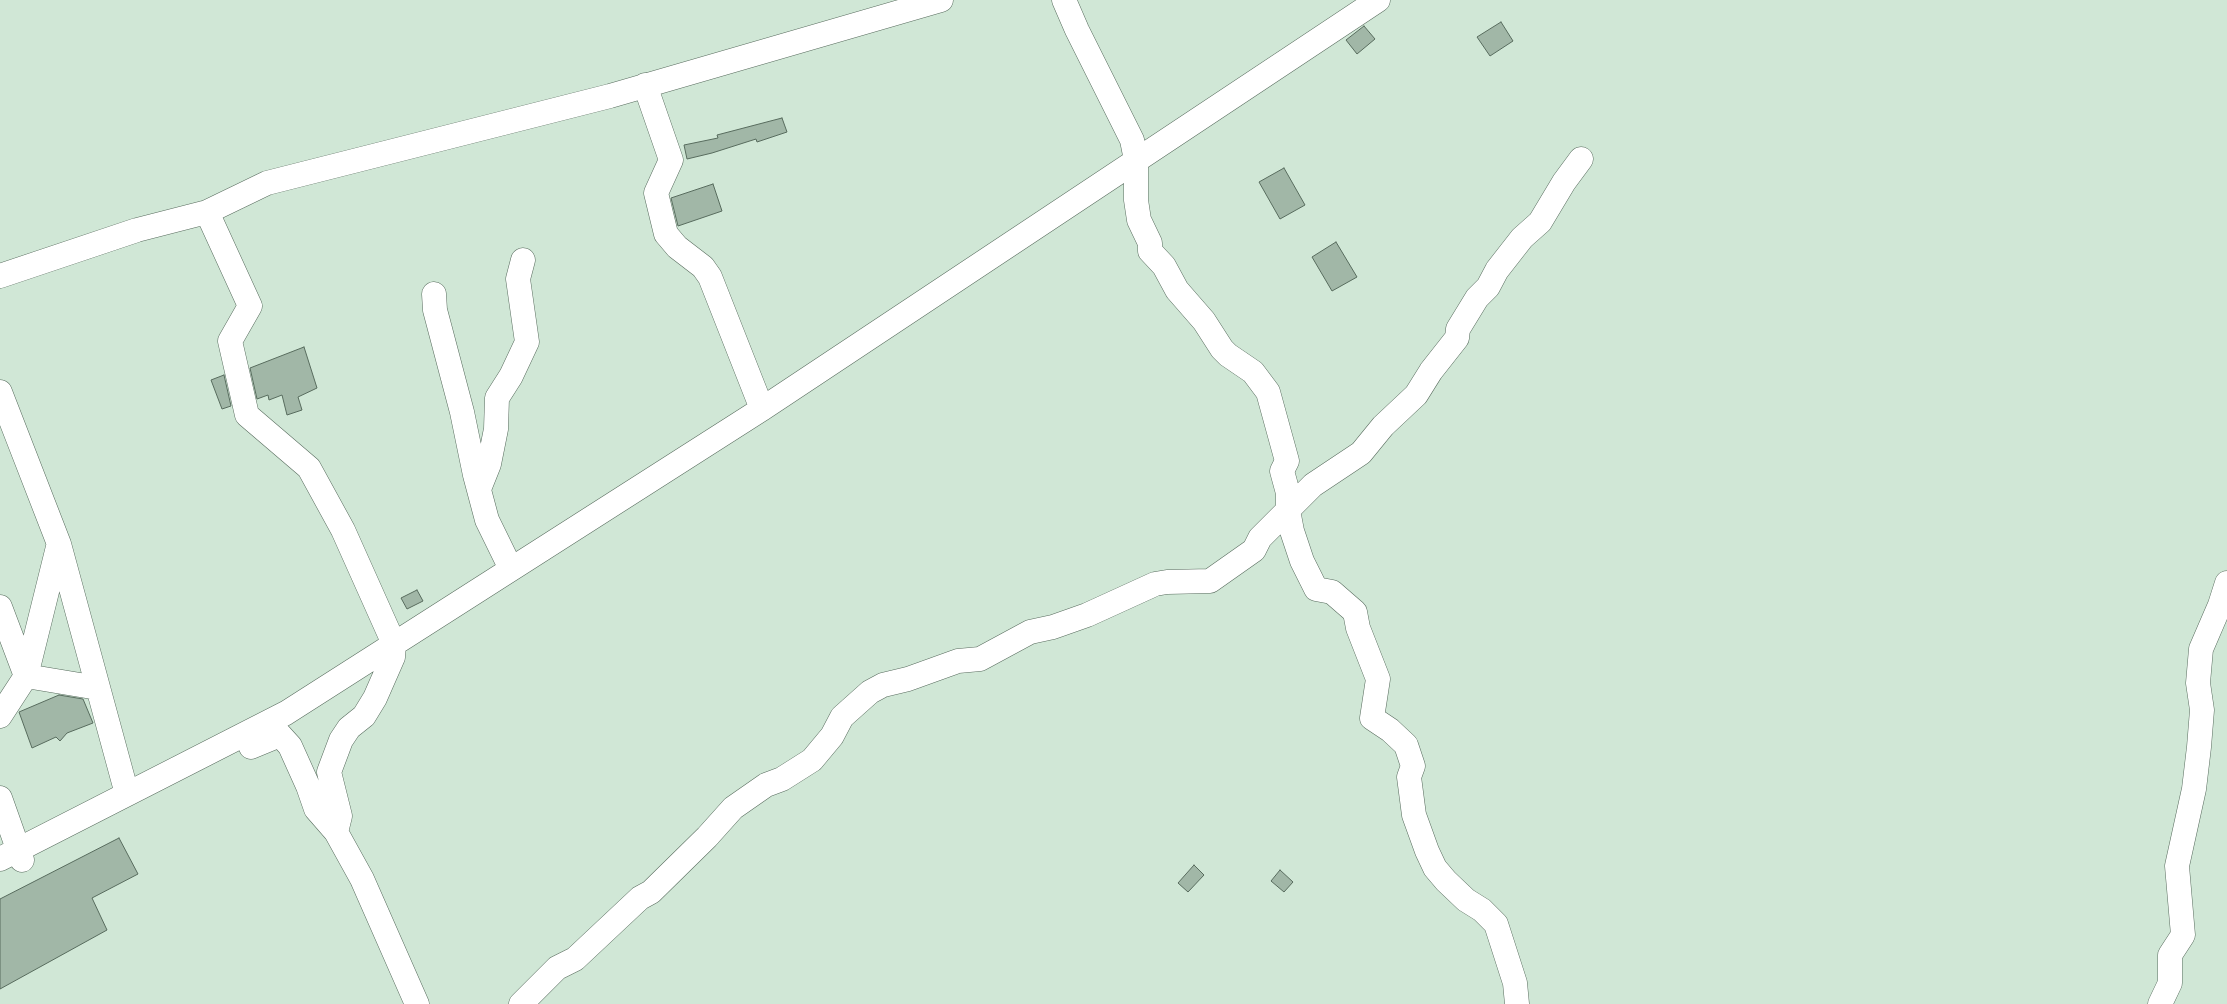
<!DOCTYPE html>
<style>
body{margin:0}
canvas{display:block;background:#d0e7d6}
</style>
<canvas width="2227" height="1004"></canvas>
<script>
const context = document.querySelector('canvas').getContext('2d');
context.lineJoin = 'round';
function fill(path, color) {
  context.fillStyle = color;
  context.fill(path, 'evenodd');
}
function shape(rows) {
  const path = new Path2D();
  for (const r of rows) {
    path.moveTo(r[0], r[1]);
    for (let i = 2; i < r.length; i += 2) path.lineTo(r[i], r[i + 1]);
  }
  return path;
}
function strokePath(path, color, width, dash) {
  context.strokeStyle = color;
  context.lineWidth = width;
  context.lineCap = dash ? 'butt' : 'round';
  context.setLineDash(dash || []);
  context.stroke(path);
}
const building = shape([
 [1501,22,1513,41,1490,56,1477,37,1501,22],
 [1364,26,1375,39,1357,54,1346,40,1364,26],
 [782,118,787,132,757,142,756,139,712,153,687,159,684,145,718,138,717,135,782,118],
 [1284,168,1305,205,1280,219,1259,182,1284,168],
 [713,184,722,211,678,226,671,198,713,184],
 [1336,242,1357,277,1332,291,1312,257,1336,242],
 [304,347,317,388,298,397,302,410,287,415,282,395,269,400,268,395,257,399,250,368,304,347],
 [224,375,231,406,222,409,211,380,224,375],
 [417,590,423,601,407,609,401,598,417,590],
 [59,695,83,699,93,723,67,733,60,741,56,737,32,748,19,712,59,695],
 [119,838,138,874,92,898,107,930,0,989,0,899,119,838],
 [1194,865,1204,875,1188,892,1178,883,1194,865],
 [1280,870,1293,882,1284,892,1271,881,1280,870]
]);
fill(building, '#a1b7a7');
strokePath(building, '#586c5e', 1);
const minor = shape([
 [645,85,671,160,656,193,666,234,677,247,703,267,710,277,762,409],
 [207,212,250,306,230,341,247,415,309,468,343,530,394,644,393,657,375,698,364,716,349,728,341,740,329,772,340,816,336,832],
 [0,276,137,230,207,212,267,183,610,96,941,0],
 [434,294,435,310,462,412,475,475,487,520,511,569],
 [0,392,59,544,127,794],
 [479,489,489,464,496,429,497,398,511,376,527,342,518,279,523,260],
 [0,607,26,676,98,688],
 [0,716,26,676,58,547],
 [251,747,280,735,290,746,308,786,316,809,336,832,362,879,417,1004],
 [0,798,22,860],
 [0,859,286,713,762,409,1378,0],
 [521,1004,557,968,575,959,640,898,651,892,707,837,733,808,766,785,782,779,812,760,832,736,842,717,870,692,883,685,908,679,958,661,980,659,1030,632,1053,627,1087,615,1155,584,1167,582,1210,581,1254,550,1260,538,1288,510,1288,493,1282,471,1287,461,1268,392,1253,372,1228,355,1222,349,1204,321,1177,290,1164,266,1150,251,1150,243,1139,220,1136,200,1136,160,1132,140,1077,30,1064,0],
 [1517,1004,1515,983,1496,924,1482,910,1466,900,1446,881,1435,868,1427,851,1414,815,1409,777,1413,766,1406,745,1390,730,1372,718,1378,679,1358,628,1355,612,1332,592,1316,589,1302,561,1292,531,1288,510,1313,485,1361,453,1383,426,1416,395,1431,371,1457,338,1458,329,1477,298,1488,287,1497,270,1522,238,1540,222,1564,182,1581,159],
 [2160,1004,2170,983,2170,955,2183,935,2177,866,2194,789,2199,747,2202,710,2198,683,2201,649,2220,605,2227,583]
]);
strokePath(minor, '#586c5e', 25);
strokePath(minor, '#fff', 24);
</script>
